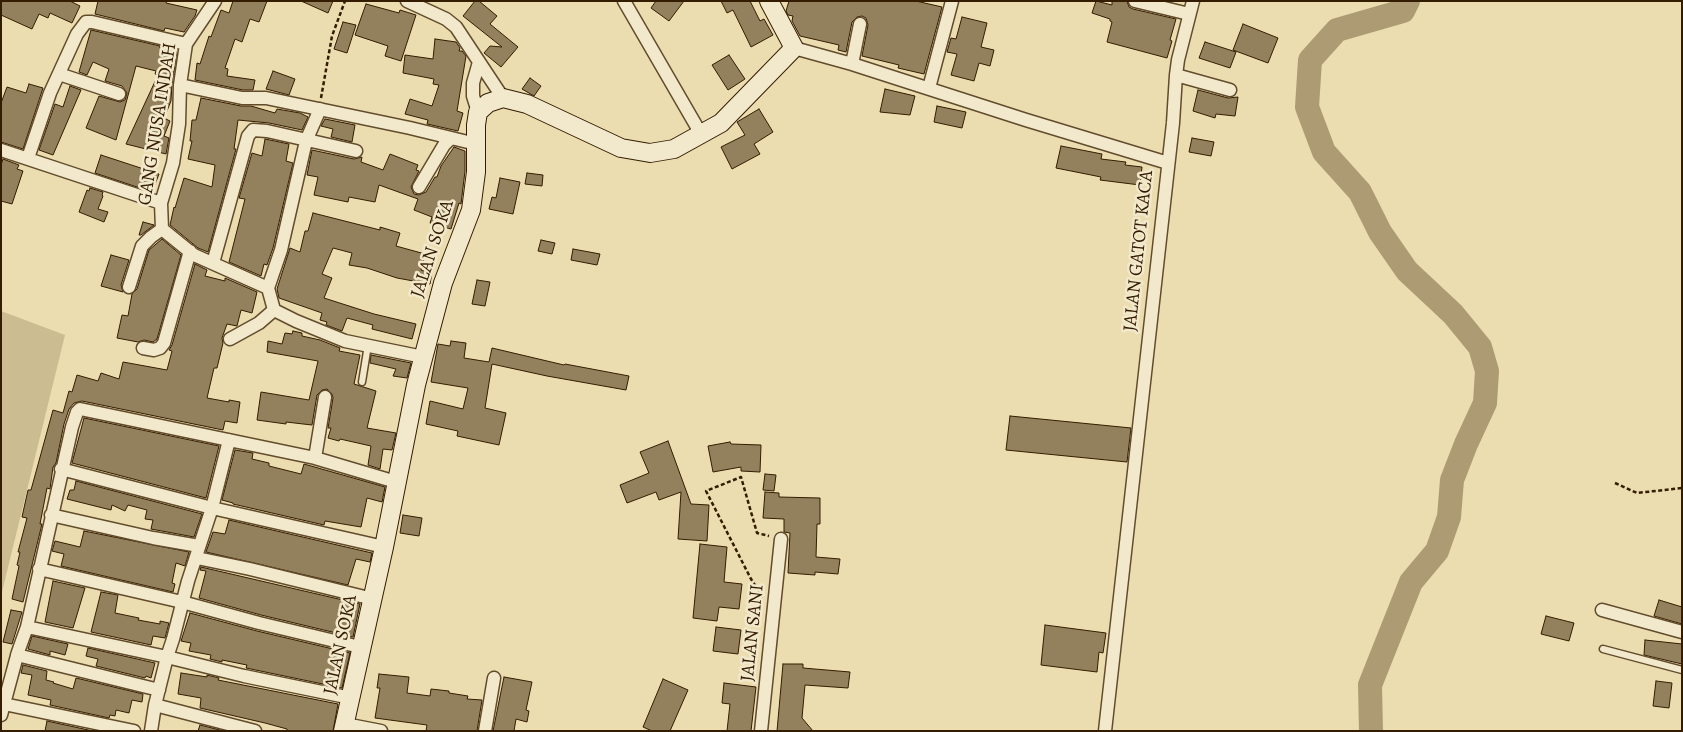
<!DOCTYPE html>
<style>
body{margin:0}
#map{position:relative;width:1683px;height:732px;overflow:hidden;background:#ebddb0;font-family:Alegreya,serif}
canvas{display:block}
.frame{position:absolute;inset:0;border:2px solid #341c00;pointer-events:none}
</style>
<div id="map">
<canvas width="1683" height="732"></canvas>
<div class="frame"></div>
</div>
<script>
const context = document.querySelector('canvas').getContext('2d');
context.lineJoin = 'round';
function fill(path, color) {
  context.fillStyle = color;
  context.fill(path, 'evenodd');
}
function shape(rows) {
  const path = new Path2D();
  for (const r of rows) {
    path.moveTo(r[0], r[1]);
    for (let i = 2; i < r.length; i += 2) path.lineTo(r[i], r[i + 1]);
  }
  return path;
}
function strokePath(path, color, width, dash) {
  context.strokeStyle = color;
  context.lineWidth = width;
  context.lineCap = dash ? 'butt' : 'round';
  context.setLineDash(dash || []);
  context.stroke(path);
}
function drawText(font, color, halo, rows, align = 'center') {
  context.font = font + ' Alegreya,serif';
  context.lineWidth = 5;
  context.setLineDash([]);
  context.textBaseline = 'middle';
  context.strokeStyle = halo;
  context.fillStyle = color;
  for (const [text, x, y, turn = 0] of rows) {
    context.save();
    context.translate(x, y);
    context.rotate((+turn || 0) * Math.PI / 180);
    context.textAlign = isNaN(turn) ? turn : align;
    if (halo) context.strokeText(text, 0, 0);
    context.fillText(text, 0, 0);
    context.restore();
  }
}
fill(shape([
 [1,311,65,335,1,596]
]), '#ccbc92');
strokePath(shape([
 [1371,731,1370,685,1411,582,1437,551,1449,517,1452,480,1466,444,1485,403,1487,371,1480,347,1453,314,1407,271,1380,232,1360,192,1324,152,1307,107,1310,60,1337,30,1403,11,1408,1]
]), '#ad9b74', 24);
const building = shape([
 [1,1,70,1,80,6,72,23,50,13,48,18,39,14,32,29,1,15,1,1],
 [98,1,167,1,166,3,197,10,195,16,184,32,165,28,164,31,95,14,98,1],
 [233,1,267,1,259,22,250,19,242,42,235,39,225,68,228,69,227,76,255,80,253,90,243,90,195,80,197,63,200,64,209,36,211,37,221,10,229,13,233,1],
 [301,1,333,1,328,13,301,1],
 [475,1,479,1,497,16,490,24,518,47,501,67,484,53,490,46,502,47,463,16,475,1],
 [656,1,684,1,669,21,651,8,656,1],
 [721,1,750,1,760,21,764,19,773,35,751,47,733,10,727,13,721,1],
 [789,1,916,1,942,7,924,74,898,68,899,65,862,56,868,25,866,18,862,16,857,17,852,22,846,52,838,50,839,45,800,36,792,21,793,16,788,15,786,11,789,1],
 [1096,1,1112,5,1112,1,1127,1,1129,7,1133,9,1176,19,1170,40,1172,41,1167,58,1107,42,1112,22,1110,21,1110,19,1092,13,1096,1],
 [366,4,399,13,400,10,416,15,401,61,385,56,388,46,355,35,366,4],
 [962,17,987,23,981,47,994,50,990,66,979,63,974,81,951,75,957,54,947,52,951,38,956,39,962,17],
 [343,22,356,25,347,53,334,49,343,22],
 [1243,24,1278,38,1268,63,1233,50,1243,24],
 [91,30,160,46,160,48,177,52,172,84,171,101,164,118,170,121,164,136,169,138,166,154,126,144,158,75,155,74,156,71,136,66,116,140,86,128,99,96,120,102,125,100,127,93,122,86,105,81,109,69,93,62,87,75,79,72,91,30],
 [435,39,456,42,460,48,459,51,462,51,466,56,457,111,463,113,458,131,427,124,428,120,405,114,410,99,432,106,439,85,433,84,434,79,403,73,405,55,433,59,435,39],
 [1205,42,1236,52,1230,68,1199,58,1205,42],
 [729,55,745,79,728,90,712,65,729,55],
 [273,71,295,79,289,95,266,89,273,71],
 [530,78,541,86,534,96,522,89,530,78],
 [29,84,43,88,23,149,1,142,1,103,7,87,26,93,29,84],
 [70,86,81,90,53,155,39,150,55,104,63,107,70,86],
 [885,89,915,96,910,115,880,112,885,89],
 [1198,90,1228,98,1238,97,1235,116,1216,114,1215,118,1193,111,1198,90],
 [201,98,241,106,251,106,275,113,277,109,300,113,308,117,302,130,269,123,238,120,234,149,236,149,208,252,198,248,170,225,174,207,175,208,184,178,212,187,215,165,188,159,192,141,190,141,192,120,196,120,201,98],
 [937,106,966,112,962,128,934,122,937,106],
 [759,109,773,132,754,144,760,154,732,169,721,147,745,135,737,122,759,109],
 [325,119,355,125,352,142,331,137,333,129,321,126,325,119],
 [1192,138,1214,142,1211,156,1189,152,1192,138],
 [265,139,289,144,286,161,293,163,273,248,267,265,264,264,261,276,229,262,245,199,239,198,252,153,262,156,265,139],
 [1061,146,1102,154,1101,159,1126,162,1125,165,1142,167,1140,185,1100,180,1101,177,1056,168,1061,146],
 [454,147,465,151,465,171,461,204,459,203,451,229,430,223,432,217,414,210,418,199,379,185,375,202,349,197,348,202,314,195,318,177,307,175,312,150,354,159,362,157,361,162,383,170,390,154,418,165,416,170,419,171,411,187,414,194,419,195,426,192,435,177,437,177,441,166,454,147],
 [101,155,159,174,152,192,95,173,101,155],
 [3,159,19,165,17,169,23,171,12,204,1,201,1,165,3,159],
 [527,173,543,175,542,186,525,184,527,173],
 [500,178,520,182,513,214,489,209,492,197,496,198,500,178],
 [90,188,103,192,102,195,103,196,98,209,108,212,104,222,79,212,87,190,89,191,90,188],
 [313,213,380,230,380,227,400,233,396,246,425,254,421,270,432,273,430,284,397,278,367,268,349,265,352,253,333,248,322,274,332,278,324,298,374,314,416,324,412,339,372,329,373,325,347,318,342,331,326,325,327,322,320,320,322,313,279,298,277,289,290,248,300,252,305,231,308,231,313,213],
 [143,222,154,225,141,235,139,235,143,222],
 [162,239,181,255,157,339,153,342,144,340,138,342,117,338,122,315,128,316,132,294,137,289,149,250,162,239],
 [541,240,555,243,552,254,538,251,541,240],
 [573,249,600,254,597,265,571,260,573,249],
 [111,255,129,260,121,285,123,292,101,286,111,255],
 [195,264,207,270,205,276,225,281,225,278,257,292,252,313,241,310,237,326,227,324,222,338,223,343,217,368,214,368,207,398,229,402,229,400,240,402,237,423,225,421,223,430,82,401,74,403,69,409,64,424,56,463,53,467,50,489,47,488,40,524,42,524,23,602,12,599,19,566,17,565,20,552,18,552,27,518,22,517,28,490,31,490,53,410,63,413,69,391,72,392,77,375,98,381,101,373,119,379,123,362,167,370,172,351,169,350,172,345,195,264],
 [477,280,490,282,485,306,472,304,477,280],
 [293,331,302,333,302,336,320,340,340,348,339,351,360,355,354,384,376,391,367,428,396,433,392,450,383,449,380,469,368,465,371,446,340,439,339,441,328,438,331,428,328,428,333,398,332,394,327,389,322,390,317,395,312,425,286,422,286,424,257,420,261,392,309,400,318,361,267,352,268,341,282,344,285,333,292,334,293,331],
 [451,341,466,343,464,358,489,362,492,348,564,365,565,364,629,376,626,390,547,376,492,364,485,408,506,413,499,445,457,436,458,431,426,424,430,401,463,409,468,388,431,382,438,344,450,346,451,341],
 [371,355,411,363,407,378,393,376,396,369,370,363,371,355],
 [1010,416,1131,428,1127,462,1006,450,1010,416],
 [84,418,219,446,206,498,72,463,84,418],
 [668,441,691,504,709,505,707,541,678,539,681,492,659,500,656,492,627,503,620,485,649,473,640,452,668,441],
 [730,442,731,444,761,445,760,472,741,471,741,467,713,472,708,446,730,442],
 [235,450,253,453,252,459,269,463,269,466,301,474,304,464,385,487,382,502,367,498,361,527,325,521,324,525,233,504,233,503,222,500,235,450],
 [765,474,776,475,774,491,763,490,765,474],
 [76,481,202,514,194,537,151,529,153,520,145,519,147,510,128,505,125,511,112,505,111,510,67,499,70,490,74,490,76,481],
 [765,492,779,493,779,497,820,498,820,524,817,524,816,557,840,559,838,574,815,572,815,575,788,573,790,533,784,532,784,519,763,518,765,492],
 [403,515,422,518,419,536,400,533,403,515],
 [229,520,372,553,370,562,356,559,348,585,206,552,213,532,225,534,229,520],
 [84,531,189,552,185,566,176,563,172,583,175,584,173,592,61,566,64,554,52,551,55,541,80,547,84,531],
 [700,544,727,547,724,582,742,584,739,609,719,607,717,621,693,618,700,544],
 [201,567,360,604,353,637,261,615,199,598,206,571,200,570,201,567],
 [53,581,85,588,73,628,45,622,53,581],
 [101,592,118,595,115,613,139,618,138,620,160,624,160,621,169,623,165,638,153,636,151,645,91,632,101,592],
 [1659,600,1682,607,1682,624,1654,616,1659,600],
 [11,610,22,612,12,644,3,642,11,610],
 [190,613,257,631,350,653,342,688,246,668,247,665,222,660,222,662,210,659,211,655,189,651,191,643,181,641,190,613],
 [1546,616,1574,623,1569,641,1541,634,1546,616],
 [1045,625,1106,633,1103,653,1099,652,1097,672,1041,665,1045,625],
 [716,627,741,630,738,654,713,651,716,627],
 [32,636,68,644,65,655,50,651,50,655,28,649,32,636],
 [1645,640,1682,644,1682,664,1644,655,1645,640],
 [88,648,155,663,151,678,146,676,145,678,96,666,98,659,86,656,88,648],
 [783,664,803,664,803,668,850,672,848,688,805,685,802,718,813,731,777,731,783,664],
 [23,665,47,671,46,680,54,682,53,683,73,689,76,678,143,694,142,702,132,700,129,713,116,710,115,716,110,715,109,718,50,705,51,700,28,695,32,675,21,673,23,665],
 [181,673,207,677,207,675,219,678,218,680,338,704,333,731,287,731,287,729,265,723,200,708,201,698,178,694,181,673],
 [379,674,409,677,407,693,430,696,431,689,449,691,449,693,468,696,467,699,482,700,477,731,426,731,427,725,375,718,380,688,377,688,379,674],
 [504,677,532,682,526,710,529,711,527,722,516,719,514,731,493,731,504,677],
 [663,679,688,690,670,731,652,731,643,727,663,679],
 [1656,681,1672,683,1669,708,1653,706,1656,681],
 [724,683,756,687,751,731,727,731,730,704,722,703,724,683],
 [47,721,93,731,45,731,47,721],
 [200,725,220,730,220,731,198,731,200,725]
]);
fill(building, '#93805c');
strokePath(building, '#341c00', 1);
const lane = shape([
 [362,382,368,345],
 [1603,649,1682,670]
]);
const street = shape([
 [215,1,186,44,180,85,179,124,173,163,161,203,162,229,194,255,268,288,274,310,296,321,345,341,423,357],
 [407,1,446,19,456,27,503,98],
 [624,1,701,134],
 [1135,1,1189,14],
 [794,48,852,64,1026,120,1168,163],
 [852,64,860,24],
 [59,74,119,94],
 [1176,75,1230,90],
 [180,85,242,98,266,98,410,128,476,144],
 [929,88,952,1],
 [478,112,473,96,473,83,479,62],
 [1,150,161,203],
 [28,158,50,93,77,34,86,22,92,22,186,44],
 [419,187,444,145,451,138],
 [213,263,248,136,253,130,267,131,356,151],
 [129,287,142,246,151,237,162,229],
 [268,288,281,250,306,141,320,109],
 [230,339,259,323,274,310],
 [143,348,154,350,160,348,164,343,190,251],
 [315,458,325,397],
 [61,469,212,508,384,547],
 [51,515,153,538,199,546],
 [197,558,250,569,373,599],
 [39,569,182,602,259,623,360,647],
 [1602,610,1682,632],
 [27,627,167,657,244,676,351,698],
 [17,655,159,690],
 [4,704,134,731],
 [155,705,255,731],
 [1,715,18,652,27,627,72,427,77,412,80,409,315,458,396,482],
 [345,724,381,731],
 [151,731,155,705,167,657,173,639,188,581,212,508,229,440],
 [485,731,494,678],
 [761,731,781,539],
 [1105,731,1173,123,1176,75,1178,60,1193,1]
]);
const secondary = shape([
 [343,731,384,547,416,385,443,283,471,210,476,172,476,125,478,112,488,103,503,98,527,104,621,148,650,153,674,149,721,123,794,48,769,1]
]);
strokePath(lane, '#624c2c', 9);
strokePath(street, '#624c2c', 15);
strokePath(secondary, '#341c00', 20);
strokePath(shape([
 [321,98,332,36,345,1],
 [1615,483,1637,493,1682,488],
 [763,597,751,579,706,491,741,477,757,533,769,536]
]), '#341c00', 2.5, [4, 2.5]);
strokePath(lane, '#f2e9cc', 6);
strokePath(street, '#f2e9cc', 12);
strokePath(secondary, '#f2e9cc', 18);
drawText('19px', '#341c00', '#f2e9cc', [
 ["GANG NUSA INDAH",158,124,-81],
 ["JALAN SOKA",433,249,-72],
 ["JALAN GATOT KACA",1139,251,-84],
 ["JALAN SANI",753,633,-84],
 ["JALAN SOKA",341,645,-78]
]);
</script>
